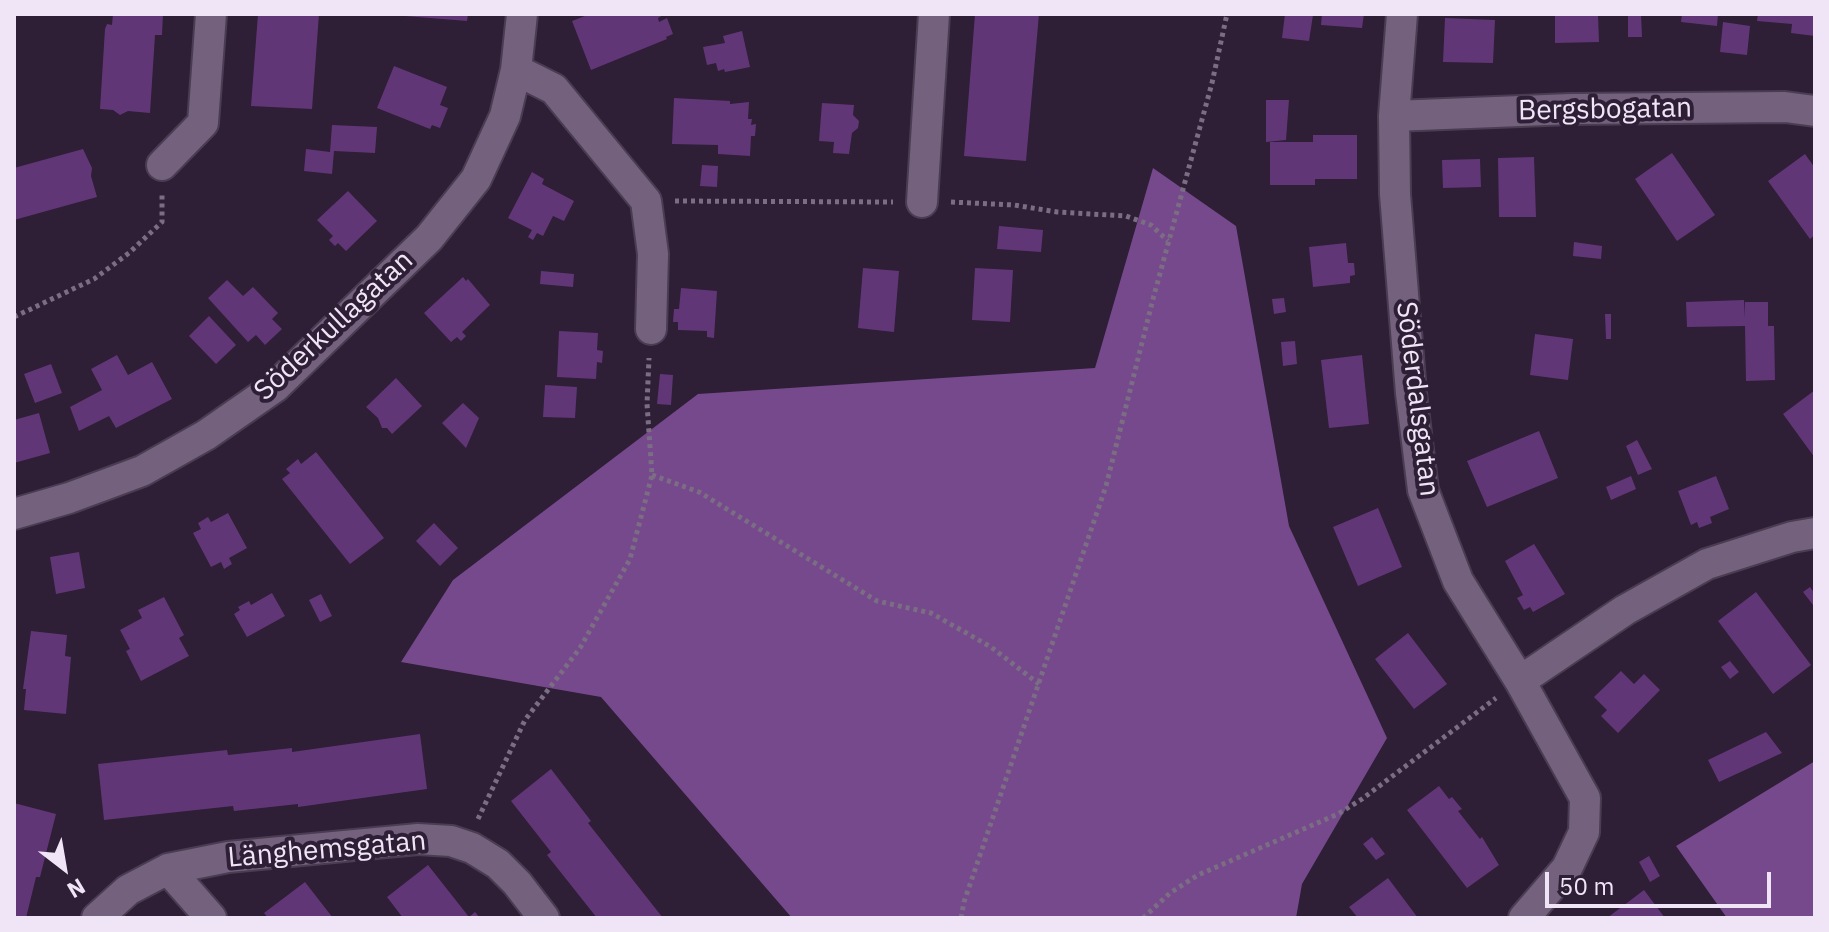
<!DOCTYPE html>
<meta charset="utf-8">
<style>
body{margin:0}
#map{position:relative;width:1829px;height:932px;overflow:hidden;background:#2e1e36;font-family:"IBM Plex Sans",sans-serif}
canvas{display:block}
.frame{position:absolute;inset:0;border:16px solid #f0e5f6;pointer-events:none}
.north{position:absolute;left:24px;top:828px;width:80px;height:80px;-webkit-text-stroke:6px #2e1e36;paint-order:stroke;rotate:149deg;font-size:22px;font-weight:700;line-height:32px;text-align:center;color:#f0e5f6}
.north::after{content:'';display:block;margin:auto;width:28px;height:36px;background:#f0e5f6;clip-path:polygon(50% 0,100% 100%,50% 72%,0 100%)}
.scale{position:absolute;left:1545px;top:872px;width:226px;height:36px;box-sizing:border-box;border:4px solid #f0e5f6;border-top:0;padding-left:10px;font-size:24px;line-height:28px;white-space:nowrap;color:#f0e5f6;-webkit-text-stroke:6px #2e1e36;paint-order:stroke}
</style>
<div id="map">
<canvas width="1829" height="932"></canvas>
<div class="frame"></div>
<div class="north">N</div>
<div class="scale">50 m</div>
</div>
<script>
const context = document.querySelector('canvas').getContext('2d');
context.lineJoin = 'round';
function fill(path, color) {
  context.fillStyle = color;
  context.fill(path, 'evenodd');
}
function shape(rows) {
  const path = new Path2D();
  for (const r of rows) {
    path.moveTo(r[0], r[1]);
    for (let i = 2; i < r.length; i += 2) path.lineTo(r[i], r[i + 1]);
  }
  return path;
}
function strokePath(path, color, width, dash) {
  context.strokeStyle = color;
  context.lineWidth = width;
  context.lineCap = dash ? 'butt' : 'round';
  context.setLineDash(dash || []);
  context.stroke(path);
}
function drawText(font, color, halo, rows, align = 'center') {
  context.font = font + ' "IBM Plex Sans",sans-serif';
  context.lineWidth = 8;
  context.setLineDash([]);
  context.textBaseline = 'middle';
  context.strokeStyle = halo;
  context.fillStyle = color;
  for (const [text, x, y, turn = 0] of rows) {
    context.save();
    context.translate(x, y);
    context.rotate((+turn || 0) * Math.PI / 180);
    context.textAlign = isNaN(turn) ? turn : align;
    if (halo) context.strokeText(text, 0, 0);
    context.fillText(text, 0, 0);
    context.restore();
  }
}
fill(shape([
 [1153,168,1236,226,1289,526,1387,738,1302,884,1296,918,792,918,601,697,401,662,453,580,698,394,1095,368],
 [1815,761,1815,918,1727,918,1676,846]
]), '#75498c');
fill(shape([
 [113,14,163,14,162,35,155,35,150,113,128,111,120,115,113,110,100,109,105,29,107,24,112,25],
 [258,14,319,14,312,109,251,106],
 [405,14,468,14,467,21,405,16],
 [590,14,665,14,658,18,659,22,667,18,673,34,666,37,667,39,591,70,572,21],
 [975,14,1039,14,1026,161,964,156],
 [1285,14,1313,15,1309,41,1282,38],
 [1322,14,1364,14,1362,28,1321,25],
 [1555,14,1598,14,1599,42,1555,43],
 [1628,14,1641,14,1642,37,1628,37],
 [1682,14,1718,14,1717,26,1681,22],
 [1758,14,1815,14,1815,36,1791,33,1792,24,1757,21],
 [1445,18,1495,20,1493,63,1443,62],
 [1723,22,1750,26,1747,55,1720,52],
 [742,31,750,67,725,72,724,69,718,71,716,63,707,65,703,47,725,43,723,36],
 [394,66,447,87,440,105,448,108,440,128,432,125,430,129,377,108],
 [674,98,730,101,730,104,749,102,748,119,752,119,751,125,756,124,755,136,751,136,750,156,718,154,718,145,672,144],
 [1266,100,1289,100,1286,140,1266,142],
 [822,103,854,105,853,115,859,121,858,128,852,133,849,154,833,153,834,142,819,141],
 [332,125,377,127,375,153,334,151,332,174,304,171,306,149,330,152],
 [1313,135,1357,135,1357,179,1315,179,1315,185,1270,185,1270,142,1313,142],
 [83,149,92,168,91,176,97,197,14,220,14,168],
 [1672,153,1715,215,1677,241,1635,179],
 [1805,154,1815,168,1815,235,1810,239,1768,181],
 [1534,157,1536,217,1499,217,1498,158],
 [1480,159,1481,187,1443,188,1442,160],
 [702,165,718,166,717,187,700,186],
 [532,172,544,179,542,184,574,201,564,221,553,216,543,236,537,233,533,240,528,237,532,230,508,218],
 [348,191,377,221,346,251,338,243,335,246,329,240,333,236,317,220],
 [999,226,1043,230,1041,252,997,249],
 [1574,242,1602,246,1601,259,1573,256],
 [1346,243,1348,263,1354,263,1355,275,1350,276,1350,283,1313,287,1309,247],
 [863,268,899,271,894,332,858,328],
 [975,268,1013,270,1010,322,972,320],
 [541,271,574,274,573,287,540,284],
 [463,277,466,281,468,279,490,305,462,332,466,336,461,341,457,337,451,342,424,313],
 [227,280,243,296,253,287,278,313,272,319,282,329,265,345,256,335,248,342,208,298],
 [681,288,717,291,714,338,707,337,707,331,678,330,678,322,673,322,674,309,679,309],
 [1284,298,1286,312,1274,314,1272,299],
 [1744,300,1745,318,1745,302,1768,302,1768,326,1774,326,1775,380,1746,381,1745,326,1687,327,1686,302],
 [1605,314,1611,314,1611,339,1606,339],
 [209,316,236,345,216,364,189,336],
 [559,331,598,333,597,350,603,351,602,363,597,362,596,379,557,377],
 [1535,334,1573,339,1568,380,1530,375],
 [1295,341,1297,364,1283,366,1281,342],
 [117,355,128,375,152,362,172,399,116,428,109,416,79,431,70,407,102,390,91,369],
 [1362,355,1369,424,1329,428,1321,360],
 [51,364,62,393,35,403,24,374],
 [660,374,673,375,671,405,657,404],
 [396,378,422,406,392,434,387,428,382,428,378,418,366,407],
 [545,385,577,387,575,418,543,417],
 [1815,390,1815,458,1783,414],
 [463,403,479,418,466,448,442,423],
 [39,413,50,453,14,463,14,420],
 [1539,431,1558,478,1487,507,1467,461],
 [1637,440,1652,469,1638,475,1626,446],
 [316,452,384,538,350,564,282,479,290,473,286,469,298,459,301,464],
 [1631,476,1636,489,1611,500,1606,487],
 [1716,476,1729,509,1710,517,1712,523,1699,528,1697,522,1691,525,1678,491],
 [1378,508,1402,567,1358,586,1333,527],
 [228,513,247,548,229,558,232,564,224,569,221,562,211,567,193,533,201,529,198,523,208,517,211,522],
 [434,523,458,548,440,566,416,541],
 [1534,544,1565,594,1533,612,1530,607,1524,610,1517,598,1523,595,1505,561],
 [79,552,85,588,56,594,50,557],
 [1810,587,1815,594,1813,605,1803,592],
 [1756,592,1811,665,1773,694,1718,621],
 [272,593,285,616,247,637,234,614,240,610,238,607,249,601,251,605],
 [321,594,332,616,320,622,309,600],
 [164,597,184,635,179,638,189,656,141,681,126,651,130,649,120,630,142,618,138,610],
 [31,631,67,635,65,656,71,657,66,714,24,710,26,689,23,689],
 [1408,633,1447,684,1414,709,1375,659],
 [1730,661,1739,672,1730,679,1721,667],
 [1621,671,1634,684,1644,674,1660,690,1618,733,1601,716,1607,710,1594,697],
 [1766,732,1782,753,1719,782,1708,760],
 [420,734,427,789,298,807,298,804,234,811,233,806,104,820,98,764,227,750,228,755,292,748,292,752],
 [551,769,591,821,588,823,663,918,597,918,547,855,551,852,511,801],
 [1439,786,1449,799,1452,797,1462,809,1458,811,1480,839,1482,837,1499,865,1467,888,1407,810],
 [14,803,56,814,40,877,36,877,26,918,14,918],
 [1372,837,1385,854,1376,860,1363,844],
 [1649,856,1660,876,1650,882,1639,862],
 [428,865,469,917,475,912,480,918,403,918,387,897],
 [1388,878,1418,918,1358,918,1349,907],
 [305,882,333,918,268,918,264,913],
 [1644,890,1665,918,1607,918]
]), '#613677');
const street = shape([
 [1402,14,1394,116,1395,194,1411,393,1423,490,1458,581,1520,681,1585,798,1584,832,1567,868,1524,918],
 [516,70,554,89,646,201,653,254,651,329],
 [1394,116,1571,109,1785,107,1815,111],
 [162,165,203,123,211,14],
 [922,202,934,14],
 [14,514,69,498,142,471,206,435,275,387,429,238,476,179,505,116,516,70,522,14],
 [1520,681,1625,610,1707,564,1792,537,1815,533],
 [168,869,211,918],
 [97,918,128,890,168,869,228,857,418,839,451,841,472,848,498,864,517,883,544,918]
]);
strokePath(street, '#4a3c51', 34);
strokePath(shape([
 [675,201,893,202],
 [951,202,1014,205,1057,212,1126,216,1151,225,1168,241],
 [14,317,94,279,129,253,162,222,162,193],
 [652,475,699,492,877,601,931,613,991,647,1039,684],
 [478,819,525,720,580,648,630,559,652,475,647,404,649,358],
 [961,918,964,902,1106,486,1153,299,1212,83,1227,14],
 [1143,918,1170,893,1198,875,1338,814,1362,799,1496,698]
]), '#7b6d83', 5, [4, 4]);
strokePath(street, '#73617d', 30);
drawText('28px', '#f0e5f6', '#2e1e36', [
 ["Bergsbogatan",1605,110,-1],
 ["Söderkullagatan",334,326,-43],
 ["Söderdalsgatan",1417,399,83],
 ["Länghemsgatan",327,850,-5]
]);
</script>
